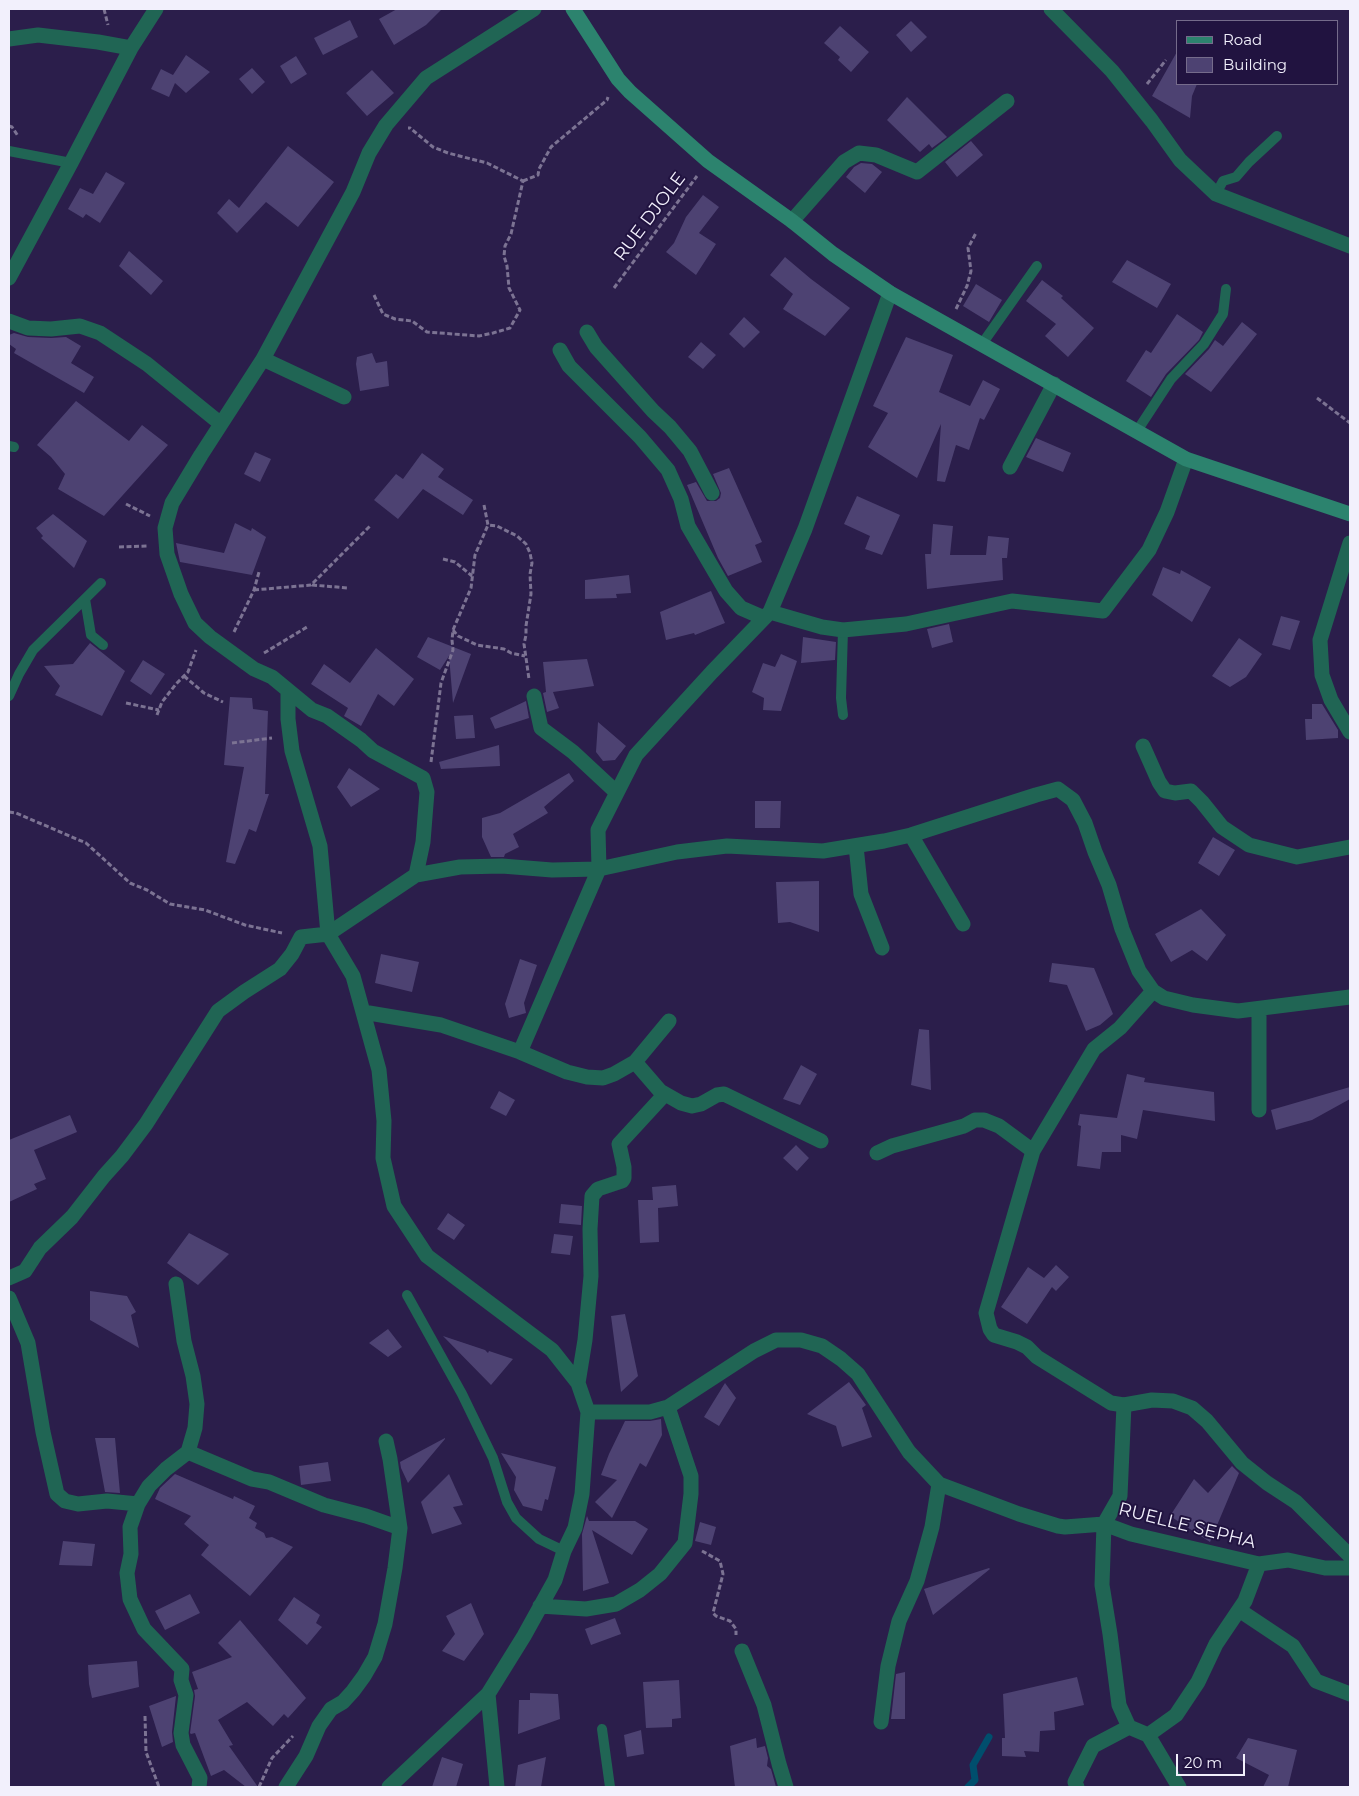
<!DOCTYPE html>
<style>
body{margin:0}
#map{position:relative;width:1359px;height:1796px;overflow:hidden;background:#2b1e4b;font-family:Montserrat,sans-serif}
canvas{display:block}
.frame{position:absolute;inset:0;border:10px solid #f2f0fc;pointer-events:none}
.legend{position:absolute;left:1176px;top:20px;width:162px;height:65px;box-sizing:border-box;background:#211340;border:1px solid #756b8b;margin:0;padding:6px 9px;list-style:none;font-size:15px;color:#f2f0fc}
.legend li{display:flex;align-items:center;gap:10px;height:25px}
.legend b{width:25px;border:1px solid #756b8b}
.scale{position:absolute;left:1176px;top:1754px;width:69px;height:22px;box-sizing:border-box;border:2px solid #f2f0fc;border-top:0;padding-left:6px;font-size:15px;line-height:18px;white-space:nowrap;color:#f2f0fc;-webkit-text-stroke:4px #211340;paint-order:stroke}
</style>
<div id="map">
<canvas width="1359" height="1796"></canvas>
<div class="frame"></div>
<ul class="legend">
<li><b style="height:6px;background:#2c836e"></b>Road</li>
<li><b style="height:14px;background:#4d4272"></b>Building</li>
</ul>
<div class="scale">20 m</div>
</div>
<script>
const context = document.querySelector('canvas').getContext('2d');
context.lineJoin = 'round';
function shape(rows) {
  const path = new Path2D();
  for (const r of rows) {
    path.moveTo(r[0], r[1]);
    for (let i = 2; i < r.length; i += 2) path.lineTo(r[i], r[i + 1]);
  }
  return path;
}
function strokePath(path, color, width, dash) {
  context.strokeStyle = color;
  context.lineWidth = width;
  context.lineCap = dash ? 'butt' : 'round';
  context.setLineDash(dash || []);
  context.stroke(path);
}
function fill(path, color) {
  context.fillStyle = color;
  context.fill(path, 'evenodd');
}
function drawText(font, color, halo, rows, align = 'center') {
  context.font = font + ' Montserrat,sans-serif';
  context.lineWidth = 4;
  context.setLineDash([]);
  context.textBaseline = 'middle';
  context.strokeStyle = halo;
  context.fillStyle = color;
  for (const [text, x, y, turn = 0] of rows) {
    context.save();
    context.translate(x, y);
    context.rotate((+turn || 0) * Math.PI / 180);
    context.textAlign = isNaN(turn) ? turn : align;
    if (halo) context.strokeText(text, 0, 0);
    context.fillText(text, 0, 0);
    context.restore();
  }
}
strokePath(shape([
 [968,1787,975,1780,973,1765,989,1737]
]), '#004e6d', 7);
fill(shape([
 [397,9,442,9,426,25,394,45,379,19],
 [350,20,358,37,323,55,314,38],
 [911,21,927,37,911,52,896,35],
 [840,26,869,52,851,72,838,60,840,57,824,43],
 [1178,50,1178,84,1197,84,1192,96,1190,118,1152,96],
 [186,55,210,72,186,93,175,83,169,97,151,89,161,69,173,75],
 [296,56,307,74,291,84,280,66],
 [252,68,265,82,252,94,239,79],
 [372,70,394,93,367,116,346,93],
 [907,97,947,137,932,148,929,144,920,152,887,120],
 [971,141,983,155,957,177,945,162],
 [288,146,334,182,298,227,266,202,237,233,217,213,229,199,239,208],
 [861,163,872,164,882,172,865,193,846,177,854,167],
 [106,172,125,183,100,223,86,214,83,218,68,209,80,188,93,194],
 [703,195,719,207,699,233,716,244,696,275,666,252,674,243,686,217],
 [129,251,163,281,151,295,119,266],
 [785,257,811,279,850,308,825,336,783,309,793,294,770,275],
 [1127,260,1171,284,1157,308,1112,282],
 [1042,280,1063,296,1061,298,1094,328,1068,357,1045,336,1056,324,1026,301],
 [976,284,1002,300,989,322,963,306],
 [1177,314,1203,332,1199,340,1166,374,1151,397,1126,381,1146,350,1151,353],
 [744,317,760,332,744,348,729,334],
 [1242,322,1257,334,1211,392,1185,374,1209,349,1215,340,1223,346],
 [14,333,28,337,51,338,66,337,81,346,71,363,94,377,84,393,14,353,16,349,9,344,9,335],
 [906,337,953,355,939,392,970,406,983,380,1000,389,984,420,980,418,969,450,956,445,945,482,937,481,941,424,917,478,868,447,888,413,873,406],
 [701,342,716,355,703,369,688,357],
 [372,353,376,363,387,361,389,386,360,391,356,364,357,357],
 [76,401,129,441,142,425,168,445,104,516,58,489,65,474,51,457,37,445],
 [1036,438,1071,453,1063,472,1026,457],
 [255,452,271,459,260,482,244,474],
 [422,453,444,469,438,477,473,500,463,515,423,489,398,519,374,500,396,474,403,479],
 [729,468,762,542,755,545,762,562,728,576,718,558,687,485,696,482,707,501,716,501,720,498,721,493,713,474],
 [857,496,900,515,882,555,865,549,870,536,844,524],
 [53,514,87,541,74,568,41,538,43,536,36,528],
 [235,523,251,531,252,528,266,537,252,575,180,562,176,543,224,553],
 [933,524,953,526,950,555,986,555,988,536,1009,538,1007,558,1002,558,1003,580,927,589,925,554,931,554],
 [1163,567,1180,574,1181,570,1211,587,1192,622,1152,595],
 [629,575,631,593,616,594,617,598,585,599,585,580],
 [711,591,725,623,695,635,694,633,666,640,660,612],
 [1281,616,1300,621,1290,650,1272,645],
 [949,624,953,642,932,648,927,629],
 [428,637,471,654,453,703,449,656,440,670,417,657],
 [803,637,836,642,835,660,801,663],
 [1239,638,1262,654,1246,677,1230,687,1212,676],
 [90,643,125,671,102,716,55,695,60,686,44,666,73,664],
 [376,648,414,679,394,706,378,694,361,726,344,716,348,708,311,684,324,664,350,683],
 [781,654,797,661,781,711,763,710,764,698,752,692,763,663,775,667],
 [587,659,594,686,553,692,559,708,547,712,543,693,546,692,543,662],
 [143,660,165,674,151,695,130,681],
 [230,697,252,698,253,709,268,711,265,794,269,794,256,832,249,829,235,864,226,862,244,767,224,765],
 [526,701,529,718,495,729,490,718],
 [1312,704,1322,704,1338,730,1338,738,1306,740,1305,719,1312,719],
 [473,715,475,738,456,739,454,716],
 [598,722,626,746,615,760,603,761,596,752],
 [499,745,500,766,441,769,439,762],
 [349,768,380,789,351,807,337,787],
 [569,773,574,781,544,807,548,813,513,834,519,847,505,854,504,857,491,857,482,837,482,818,500,813],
 [755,801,781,801,780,828,755,828],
 [1213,837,1235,850,1219,876,1198,863],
 [819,881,819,932,790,922,778,923,776,882],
 [1201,909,1226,935,1207,961,1192,950,1171,962,1155,934],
 [381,954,419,962,412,992,375,983],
 [520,959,537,965,524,1003,526,1013,509,1018,505,1004],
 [1052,963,1094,968,1113,1014,1100,1025,1086,1031,1067,985,1049,982],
 [919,1029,929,1030,931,1090,911,1085],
 [801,1065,817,1074,800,1105,783,1099],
 [1127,1074,1145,1078,1144,1082,1214,1092,1215,1121,1143,1110,1137,1139,1121,1135,1121,1152,1102,1152,1100,1169,1077,1166,1081,1126,1078,1125,1080,1114,1117,1118],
 [1350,1087,1350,1099,1312,1120,1276,1130,1271,1110],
 [499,1091,515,1100,506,1116,490,1108],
 [70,1115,77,1132,34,1150,46,1179,34,1184,37,1189,9,1202,9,1140],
 [796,1145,809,1158,797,1171,783,1158],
 [676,1185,678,1206,658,1208,659,1242,640,1243,638,1200,653,1200,652,1187],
 [561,1204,582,1206,581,1225,559,1223],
 [448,1213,465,1225,454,1240,437,1229],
 [189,1233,229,1254,198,1285,167,1263],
 [554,1234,573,1236,570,1255,551,1253],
 [1056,1265,1069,1277,1056,1291,1052,1287,1027,1324,1001,1307,1028,1267,1044,1278],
 [90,1291,127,1296,136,1312,131,1315,139,1348,90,1320],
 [625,1314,638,1376,621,1392,611,1316],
 [388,1329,402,1347,388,1357,369,1343],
 [443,1336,485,1350,488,1353,489,1351,513,1359,491,1385],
 [849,1382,866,1405,862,1408,872,1437,842,1447,836,1426,807,1414],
 [725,1383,736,1398,719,1426,704,1417],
 [661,1419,662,1435,646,1467,640,1463,612,1518,595,1502,617,1480,601,1475,609,1454,625,1421,650,1421],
 [95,1438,115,1438,120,1493,105,1492],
 [445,1438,445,1439,408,1483,401,1468,400,1462],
 [501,1453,556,1467,548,1500,545,1499,542,1511,523,1506,514,1490,516,1477],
 [328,1462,331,1481,301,1485,299,1466],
 [1232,1466,1239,1473,1210,1542,1170,1516,1194,1479,1208,1493],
 [175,1474,233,1499,234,1496,255,1506,249,1518,257,1523,255,1528,264,1533,266,1538,272,1537,293,1547,250,1596,201,1555,209,1545,184,1524,191,1516,155,1499,160,1488],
 [449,1474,463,1505,453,1507,462,1524,432,1534,421,1502],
 [587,1516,589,1521,635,1521,648,1529,632,1555,592,1530,609,1583,583,1591,582,1534],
 [700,1522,716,1527,711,1545,695,1541],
 [63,1541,95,1544,92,1566,59,1565],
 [989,1568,990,1569,933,1615,924,1589],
 [190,1594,200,1613,165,1630,155,1611],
 [294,1597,320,1615,316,1623,322,1627,307,1645,278,1620],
 [471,1603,484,1634,464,1661,442,1651,455,1634,446,1616],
 [615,1618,621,1634,591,1645,585,1629],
 [240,1620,306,1698,288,1718,284,1714,273,1726,247,1702,218,1720,233,1745,229,1746,258,1787,246,1787,224,1770,211,1776,195,1733,191,1734,190,1733,195,1696,194,1690,198,1689,192,1672,232,1657,218,1643],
 [137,1661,139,1687,92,1698,89,1684,88,1665],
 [905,1672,905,1719,891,1719,896,1674],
 [1077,1677,1084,1705,1054,1712,1055,1730,1040,1731,1039,1752,1024,1751,1026,1757,1002,1756,1002,1738,1005,1738,1003,1694],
 [679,1680,681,1718,672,1719,672,1727,646,1728,643,1682],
 [530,1693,558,1694,560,1719,518,1734,519,1700,530,1700],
 [176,1696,172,1732,173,1742,162,1747,149,1706],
 [641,1730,644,1754,627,1757,624,1735],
 [756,1738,757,1748,765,1746,768,1758,767,1766,771,1769,776,1787,735,1787,730,1746],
 [1248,1738,1297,1750,1288,1787,1263,1787,1269,1775,1236,1758],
 [442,1757,463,1764,456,1787,432,1787],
 [546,1757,541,1787,515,1787,518,1765]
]), '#4d4272');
strokePath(shape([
 [104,9,108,25],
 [1147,84,1166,60],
 [9,126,12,127,18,136],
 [523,181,538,175,539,169,551,147,607,100,608,97],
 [614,288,697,176],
 [374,295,383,314,395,319,412,321,427,332,479,336,493,333,510,328,520,310,509,288,507,266,504,256,505,246,511,234,523,181,487,163,448,153,433,147,410,128,408,128],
 [956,309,967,286,971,271,968,248,976,233],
 [1317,398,1350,423],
 [126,504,150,516],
 [484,505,488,525,497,526,517,536,526,544,530,553,532,563,530,574,531,594,526,626,526,635,524,644,529,679],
 [119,547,149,546],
 [443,559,455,562,472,576],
 [312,585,348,588],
 [254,590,311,585,371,525],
 [453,630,458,636,477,645,504,649,511,653,525,656],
 [234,632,254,590,259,572],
 [264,653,307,627],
 [184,676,204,693,223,702],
 [126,703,159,710],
 [157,715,162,702,176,684,188,672,196,650],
 [232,743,272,738],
 [431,762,441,683,453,650,452,640,453,630,471,588,475,555,488,525],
 [9,812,16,813,86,843,130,883,147,890,170,904,205,910,245,925,282,933],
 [702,1551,720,1561,723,1574,713,1613,716,1616,730,1621,736,1629,736,1635],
 [145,1716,146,1752,159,1787],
 [259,1787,272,1758,293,1736]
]), '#7c7393', 3, [5, 2.5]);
strokePath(shape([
 [9,151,71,163],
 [1216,194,1223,181,1236,177,1249,162,1277,136],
 [982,344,1037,266],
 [1137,431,1171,379,1204,344,1223,314,1226,289],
 [9,446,14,447],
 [85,599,91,635,103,645],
 [843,630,841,698,843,715],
 [9,696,19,674,33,650,101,583],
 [407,1295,462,1394,493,1458,507,1502,516,1518,539,1539,564,1551],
 [602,1729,610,1787]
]), '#206554', 10);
strokePath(shape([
 [1051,9,1112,71,1152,121,1180,160,1216,194,1350,246],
 [9,39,38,35,98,42,131,48],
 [792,221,844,162,859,153,876,155,917,172,1007,101],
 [9,278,71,163,131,48,156,9],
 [9,321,28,328,51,329,80,326,100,333,147,364,221,424],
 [587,332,596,347,653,411,670,427,690,451,712,493],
 [560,350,569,366,640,437,668,470,681,499,688,526,726,591,741,608,764,618],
 [263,359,344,397],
 [1010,467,1054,384],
 [1350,543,1320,640,1322,675,1331,700,1350,732],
 [770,612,822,627,843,630,906,624,1012,601,1103,611,1149,550,1167,512,1186,459],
 [288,692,288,719,292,751,320,846,328,934,353,976,379,1070,384,1121,383,1158,394,1206,427,1256,552,1350,578,1383,588,1412,582,1494,575,1528,564,1551,555,1580,524,1636,488,1694,389,1787],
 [534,696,541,728,573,752,616,792],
 [1143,746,1159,782,1165,791,1175,793,1191,791,1202,802,1222,827,1249,845,1297,857,1350,847],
 [911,835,963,924],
 [856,846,861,894,882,948],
 [416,875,423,842,427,792,423,778,373,751,361,740,327,716,312,710,272,677,254,669,210,637,195,623,181,594,167,554,165,528,172,503,201,455,263,359,353,192,369,153,386,125,426,78,534,9],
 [1153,991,1120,1028,1094,1049,1033,1151,986,1313,990,1329,994,1335,1017,1342,1027,1347,1037,1357,1111,1403,1124,1405,1152,1400,1173,1401,1192,1408,1207,1421,1242,1463,1267,1483,1296,1502,1350,1556],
 [1259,1009,1259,1110],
 [363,1012,441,1025,520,1052,567,1072,587,1077,603,1078,614,1074,635,1062,669,1021],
 [520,1052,599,869,598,830,636,755,712,672,770,612,805,529,890,293],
 [635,1062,660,1091,681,1103,692,1106,701,1104,717,1095,724,1094,821,1141],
 [877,1153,892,1146,964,1126,975,1120,984,1120,999,1126,1033,1151],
 [9,1278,25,1271,40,1248,72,1217,104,1176,122,1156,146,1124,218,1011,244,992,280,969,292,954,301,937,328,934,416,875,460,867,502,866,552,870,599,869,677,852,727,846,823,851,884,841,911,835,1036,795,1058,789,1073,800,1085,823,1095,852,1109,885,1122,929,1139,971,1153,991,1164,998,1193,1005,1238,1011,1350,997],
 [9,1298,28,1343,43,1432,57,1494,65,1501,78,1504,107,1501,138,1504,130,1527,131,1554,127,1573,130,1599,144,1629,182,1669,181,1680,186,1695,181,1733,183,1745,200,1778,199,1787],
 [578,1383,585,1340,591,1276,590,1229,592,1196,598,1189,622,1181,624,1178,624,1167,619,1144,665,1094],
 [1124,1405,1120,1496,1104,1524,1131,1534,1259,1564,1288,1560,1325,1568,1350,1568],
 [588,1412,650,1412,668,1407,754,1351,776,1340,801,1340,822,1346,841,1359,858,1374,909,1452,939,1484,1019,1514,1058,1526,1065,1527,1104,1524,1102,1585,1110,1634,1119,1705,1129,1727,1148,1735,1179,1787],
 [386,1441,390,1459,400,1528],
 [188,1452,252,1479,269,1482,324,1505,366,1516,400,1528,395,1568,385,1624,375,1657,364,1676,353,1691,343,1702,331,1709,319,1726,306,1756,286,1787],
 [138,1504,149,1486,166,1469,188,1452,195,1428,197,1404,193,1376,184,1341,176,1284],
 [540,1606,586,1609,616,1604,640,1590,660,1574,685,1543,691,1494,691,1476,668,1407],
 [1239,1610,1293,1646,1316,1681,1350,1694],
 [742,1651,764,1705,779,1764,786,1787],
 [488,1694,497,1787],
 [881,1722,888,1666,899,1621,917,1581,932,1527,939,1484],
 [1148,1735,1176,1715,1198,1682,1216,1644,1245,1601,1259,1564],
 [1077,1787,1075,1782,1093,1746,1129,1727]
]), '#206554', 15);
strokePath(shape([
 [573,9,618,79,630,92,708,161,792,221,833,254,890,293,1186,459,1350,514]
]), '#2c836e', 15);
drawText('18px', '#f2f0fc', '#211340', [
 ["RUE DJOLE",650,217,-53],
 ["RUELLE SEPHA",1187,1526,14]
]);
</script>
